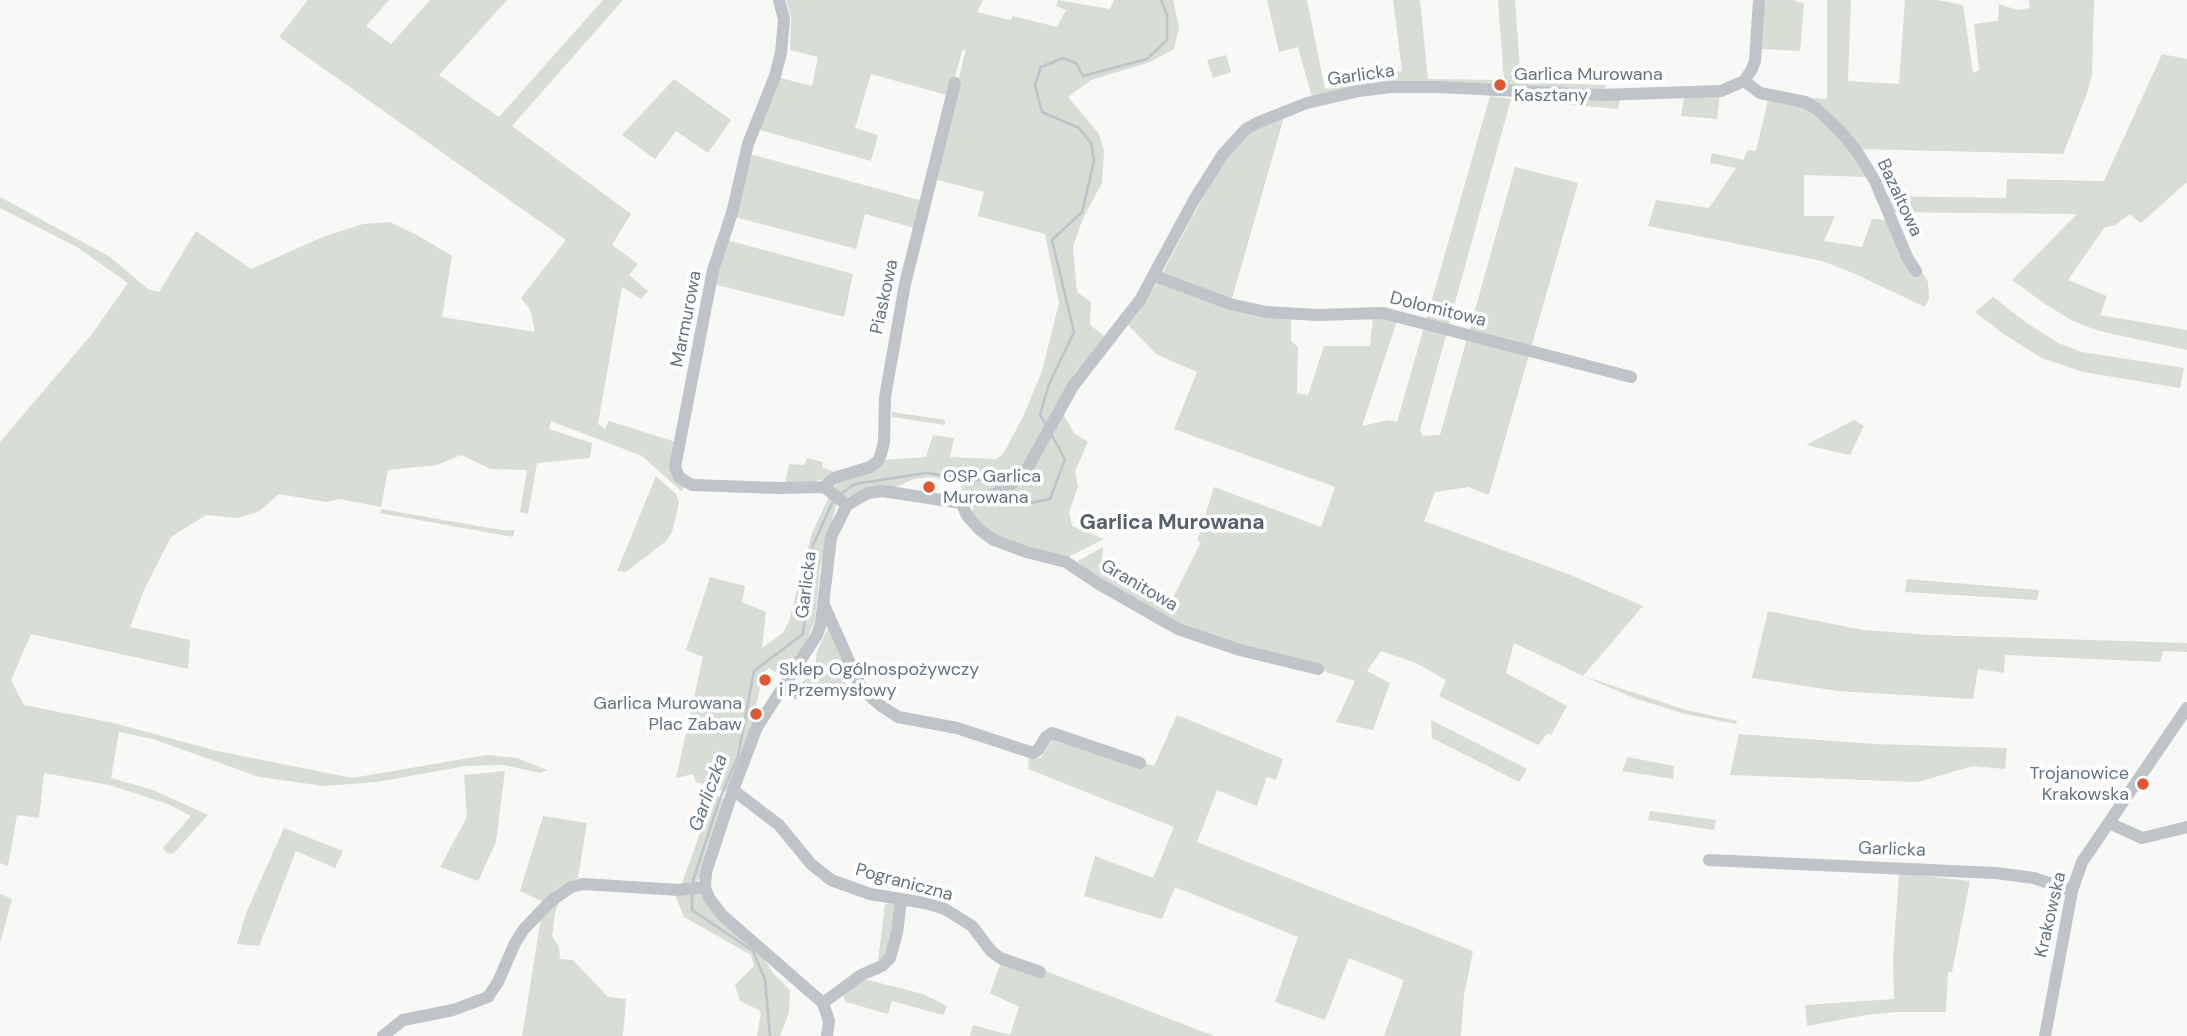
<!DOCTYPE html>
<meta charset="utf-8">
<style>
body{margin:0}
canvas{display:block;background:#f8f8f6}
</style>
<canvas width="2187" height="1036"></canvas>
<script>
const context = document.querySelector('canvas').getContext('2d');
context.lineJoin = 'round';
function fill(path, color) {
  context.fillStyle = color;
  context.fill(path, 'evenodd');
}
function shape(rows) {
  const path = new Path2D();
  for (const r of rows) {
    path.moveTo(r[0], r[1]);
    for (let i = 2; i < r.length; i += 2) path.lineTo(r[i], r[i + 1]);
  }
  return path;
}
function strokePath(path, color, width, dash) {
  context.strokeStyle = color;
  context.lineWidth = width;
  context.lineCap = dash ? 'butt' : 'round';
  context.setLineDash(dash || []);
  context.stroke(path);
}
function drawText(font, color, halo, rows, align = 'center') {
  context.font = font + ' "DM Sans",sans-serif';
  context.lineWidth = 7;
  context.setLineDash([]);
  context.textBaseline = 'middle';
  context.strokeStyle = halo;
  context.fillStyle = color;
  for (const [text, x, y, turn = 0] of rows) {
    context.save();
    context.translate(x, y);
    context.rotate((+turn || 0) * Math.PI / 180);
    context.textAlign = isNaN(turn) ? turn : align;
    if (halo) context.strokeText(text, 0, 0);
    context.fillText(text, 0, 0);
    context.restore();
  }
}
fill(shape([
 [308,0,389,0,366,26,391,44,430,0,507,0,439,75,499,117,603,0,623,0,512,126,631,214,612,245,638,264,629,275,648,291,641,299,622,287,598,424,605,429,609,421,676,442,672,463,687,485,681,491,642,456,551,421,549,429,592,443,590,458,537,463,528,514,520,512,527,470,491,469,461,455,437,465,388,470,381,507,339,499,326,502,279,494,258,512,237,518,206,515,171,537,144,590,130,627,190,640,188,669,31,634,11,680,24,705,114,723,217,751,352,778,487,755,517,758,547,770,540,773,504,765,465,766,377,782,324,786,259,777,153,739,119,732,111,778,153,790,208,815,173,854,167,853,163,848,191,816,168,804,109,785,44,773,39,818,17,815,8,866,0,863,0,442,92,334,128,283,77,247,0,208,0,197,110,257,148,289,159,292,196,231,251,269,325,236,363,224,390,222,417,235,452,256,442,317,535,332,530,309,521,298,566,240,279,37],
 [786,0,983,0,977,12,1010,20,1013,16,1057,27,1066,10,1056,6,1058,0,1110,9,1114,0,1173,0,1179,27,1174,49,1150,62,1091,80,1068,97,1099,134,1104,151,1102,183,1083,218,1073,247,1077,292,1091,302,1090,325,1106,337,1077,370,1057,404,1074,433,1088,442,1075,471,1078,487,1069,512,1072,526,1104,539,1068,557,1008,543,971,516,976,495,963,497,961,481,930,477,914,479,896,487,862,491,845,498,833,489,838,483,884,460,926,457,933,435,954,438,950,457,996,459,1003,454,1024,415,1042,371,1059,303,1045,234,978,216,984,192,934,179,966,49,962,51,950,96,871,74,855,128,878,135,871,161,756,129,777,77,812,86,818,57,790,50,791,18],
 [1267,0,1307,0,1325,89,1386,80,1388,73,1402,71,1393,0,1420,0,1428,79,1504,80,1498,0,1515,0,1521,82,1605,85,1606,90,1431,83,1312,97,1298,47,1279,52],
 [1764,0,1795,0,1796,2,1804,3,1800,51,1761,49],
 [1827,0,1851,0,1848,81,1899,84,1905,0,1937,0,1963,5,1973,73,1979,70,1974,24,1998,21,1999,4,2017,10,2030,8,2029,0,2094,0,2092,74,2088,91,2063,154,1859,149,1808,98,1827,99],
 [2162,54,2187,59,2187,182,2141,223,2130,214,2115,225,2104,228,2068,280,2107,296,2100,315,2187,330,2187,350,2099,331,2073,321,2045,304,2012,280,2077,214,1890,212,1884,196,2006,198,2007,179,2104,181],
 [1226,55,1231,72,1213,78,1207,60],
 [674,79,731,120,708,153,676,131,655,159,622,135],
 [1720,95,1717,119,1681,116,1684,98],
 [1490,96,1511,99,1420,430,1423,436,1440,435,1515,167,1578,183,1489,495,1469,487,1435,492,1424,521,1568,574,1643,606,1583,676,1686,710,1737,721,1736,724,1685,714,1634,698,1583,676,1514,643,1506,673,1567,706,1551,735,1548,733,1538,745,1439,696,1446,680,1416,663,1381,651,1367,671,1390,683,1373,730,1336,722,1355,681,1170,623,1086,572,1078,561,1103,547,1101,572,1173,598,1201,542,1197,541,1214,487,1321,527,1335,487,1174,429,1197,372,1156,354,1128,325,1139,312,1158,281,1291,317,1291,341,1298,347,1297,393,1308,395,1324,346,1370,346,1373,317,1397,321,1362,426,1389,420,1397,422],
 [1537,98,1620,100,1618,109,1531,101],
 [1768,100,1801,102,1822,116,1870,177,1804,175,1804,216,1835,216,1824,241,1862,247,1872,219,1889,220,1928,282,1929,299,1925,307,1853,273,1822,261,1648,226,1656,200,1709,208,1736,168,1710,163,1712,153,1743,160,1748,150,1756,151],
 [1284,117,1231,302,1161,276,1215,175,1233,149,1252,131],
 [750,154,923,201,914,228,865,214,856,249,735,217],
 [727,240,853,274,844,317,714,284],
 [1993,297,2027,323,2058,343,2082,352,2184,368,2180,388,2083,372,2042,358,2005,335,1975,312],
 [892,412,945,420,945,425,892,417],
 [1854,420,1864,426,1850,455,1806,445],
 [807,458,823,462,822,467,839,474,807,484,785,484,789,464,804,465],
 [656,476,676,494,679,503,672,532,666,541,626,572,617,571],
 [829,497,837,502,820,568,815,620,802,652,784,678,769,668,758,678,756,684,760,688,751,729,728,792,696,782,693,774,676,778,703,657,686,650,710,577,745,586,742,602,766,612,762,648,783,633,789,621,812,533],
 [381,509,501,530,515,530,513,537,380,513],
 [1907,579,2039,590,2037,600,1905,592],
 [1768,611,1863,630,1930,635,2187,643,2187,652,2163,651,2160,662,2005,655,2004,673,1978,669,1973,699,1838,691,1752,678],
 [829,625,843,657,846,687,795,688,814,672,817,652],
 [1177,715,1283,759,1276,780,1267,777,1257,806,1217,790,1197,842,1473,951,1464,995,1461,1036,1384,1036,1404,980,1349,958,1325,1020,1275,1002,1298,937,1175,887,1162,919,1084,896,1095,856,1153,878,1174,827,1028,769,1029,756,1041,758,1053,738,1154,766],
 [1431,720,1527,769,1519,782,1432,738],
 [1739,734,1874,744,2007,748,2005,769,1973,766,1918,782,1730,775],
 [1628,757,1674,766,1673,779,1622,771],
 [505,771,496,842,478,881,440,867,467,817,464,775],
 [714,794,725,800,700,878,695,883,681,886],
 [1650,811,1716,820,1714,830,1648,820],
 [543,816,587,823,578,878,559,887,544,902,520,891],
 [284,828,343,851,335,868,296,851,259,946,237,944,246,913],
 [1899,873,1970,881,1952,972,1948,972,1946,1012,1896,1012,1866,1015,1807,1026,1805,1005,1894,999,1893,958],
 [699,892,716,917,765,960,773,973,790,990,789,1013,780,1036,757,1036,761,1013,759,1010,740,1001,735,985,754,966,751,955,684,917,674,893],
 [0,894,12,899,0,943],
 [561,896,555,913,552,936,559,947,560,959,573,960,608,997,626,999,623,1036,522,1036,541,918],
 [898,903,887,957,878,961,885,904],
 [1001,962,1043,970,1214,1036,970,1036,973,1025,1010,1035,1019,1007,990,993],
 [864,979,923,994,947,1006,943,1015,892,1001,888,1014,846,1002,841,992]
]), '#d8ddd5');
strokePath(shape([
 [1046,425,1040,415,1049,384,1074,332,1052,240,1082,212,1094,161,1091,143,1079,128,1042,112,1035,85,1041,67,1063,58,1076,63,1083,76,1147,59,1167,40,1167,15,1161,0],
 [1006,493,1025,504,1050,499,1065,459,1051,434],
 [839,495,855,484,926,473,987,481,997,487],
 [692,884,719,801,738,756,754,671,803,634,813,545,834,499],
 [692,894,692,910,753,951,765,980,770,1036]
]), '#bbc5ca', 2.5);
strokePath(shape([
 [779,0,784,19,781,53,775,76,748,144,732,213,713,270,675,467,679,477,692,485,779,488,824,487,847,505],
 [1744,81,1760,93,1805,102,1817,109,1842,133,1858,153,1875,181,1908,259,1916,271],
 [1155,276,1230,304,1266,312,1317,315,1383,313,1631,377],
 [824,487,834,478,870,467,878,461,881,454,884,442,885,397,905,284,955,83],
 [961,503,968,517,980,530,994,540,1026,552,1066,562,1099,584,1178,629,1240,650,1318,669],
 [824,605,861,688,880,705,898,717,957,728,1033,753,1038,750,1046,737,1052,733,1140,763],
 [783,688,792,693,845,692,861,688],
 [733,790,779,825,811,864,831,880,870,894,925,903,945,909,972,926,991,951,1000,958,1040,972],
 [2109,823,2142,838,2187,827],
 [1709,860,1996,873,2034,878,2072,891],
 [823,1003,861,975,882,966,890,958,897,933,901,900],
 [383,1036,403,1020,453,1010,488,997,498,982,515,943,524,929,551,901,571,887,583,884,679,890,705,887],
 [827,1036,829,1021,823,1003,722,915,709,898,705,887,706,872,733,790,757,727,817,635,821,623,831,537,847,505,868,493,883,491,961,503,998,493,1018,479,1027,469,1073,386,1140,300,1194,200,1223,154,1246,129,1259,122,1307,103,1359,91,1391,87,1437,87,1600,95,1721,91,1744,81,1752,69,1755,61,1759,0],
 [2045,1036,2072,891,2082,862,2187,708]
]), '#bfc4c8', 12);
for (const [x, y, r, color] of [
 [1500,85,7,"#df5830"],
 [929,487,7,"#df5830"],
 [765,680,7,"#df5830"],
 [756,714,7,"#df5830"],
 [2143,784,7,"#df5830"]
]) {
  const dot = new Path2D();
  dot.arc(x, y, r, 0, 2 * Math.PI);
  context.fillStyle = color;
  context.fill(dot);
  strokePath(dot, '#fff', 2.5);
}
drawText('18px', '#647480', '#fff', [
 ["Garlica Murowana",1514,75],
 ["Kasztany",1514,96],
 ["OSP Garlica",943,477],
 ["Murowana",943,498],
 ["Sklep Ogólnospożywczy",779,670],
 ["i Przemysłowy",779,691],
 ["Garlica Murowana",742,704,"right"],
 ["Plac Zabaw",742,725,"right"],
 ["Trojanowice",2129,774,"right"],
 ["Krakowska",2129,795,"right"]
], 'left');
drawText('18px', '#647480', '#fff', [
 ["Garlicka",1361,76,-8],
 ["Bazaltowa",1899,198,65],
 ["Piaskowa",885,297,-78],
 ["Dolomitowa",1438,310,14],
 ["Marmurowa",687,319,-79],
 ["Garlicka",807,585,-83],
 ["Granitowa",1139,586,30],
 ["Garlicka",1892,850,2],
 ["Pograniczna",904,883,15],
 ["Krakowska",2051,915,-77]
]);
drawText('italic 19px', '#647981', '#fff', [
 ["Garliczka",709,793,-70]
]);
drawText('bold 21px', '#56626b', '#fff', [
 ["Garlica Murowana",1172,523]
]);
</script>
